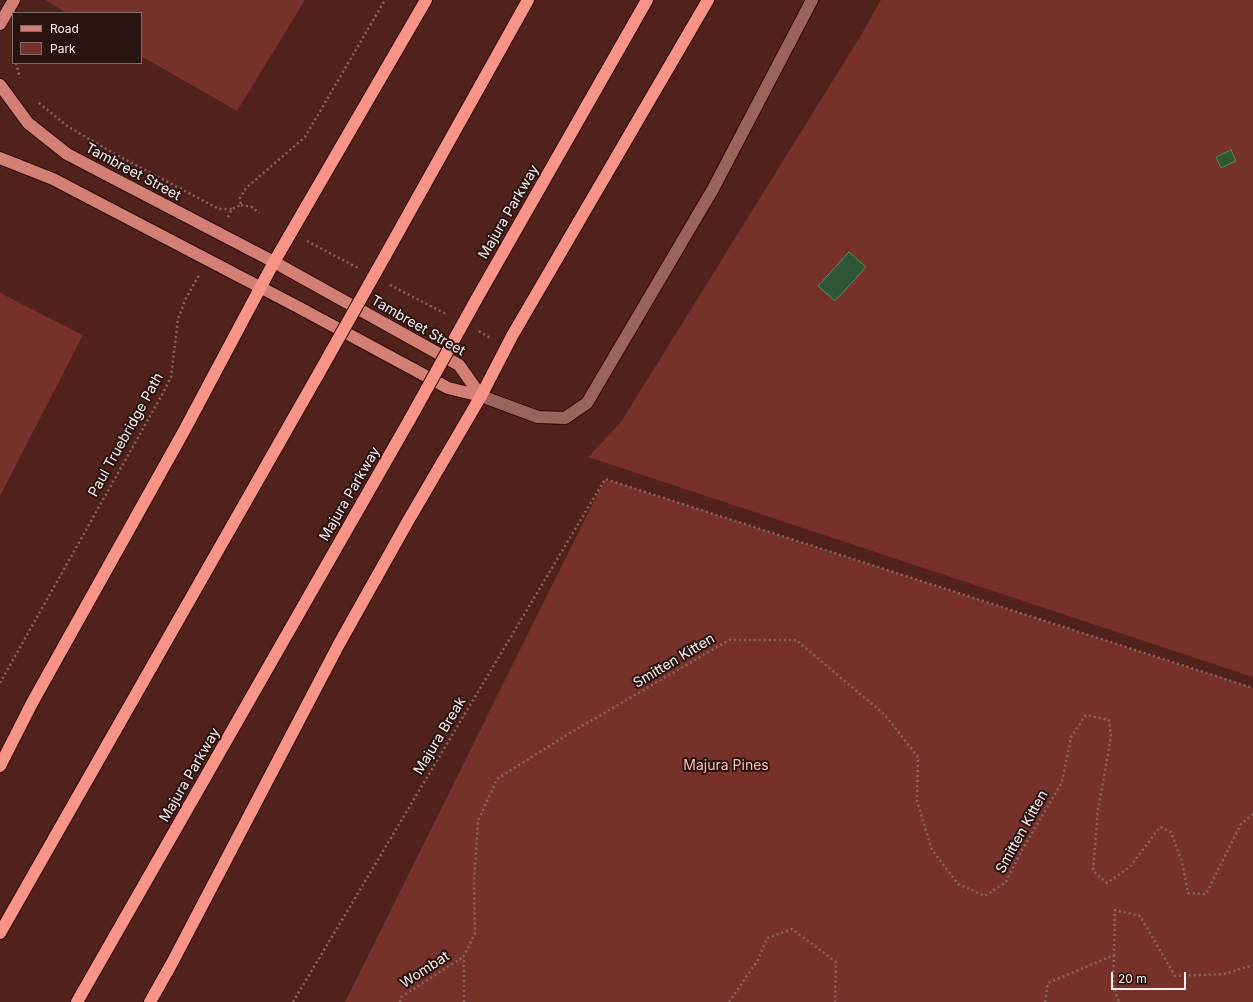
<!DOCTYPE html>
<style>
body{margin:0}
#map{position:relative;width:1253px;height:1002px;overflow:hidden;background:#51211c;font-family:Inter,sans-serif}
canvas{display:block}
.legend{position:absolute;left:12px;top:12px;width:130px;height:52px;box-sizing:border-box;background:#281310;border:1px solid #7d6b69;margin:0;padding:5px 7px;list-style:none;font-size:12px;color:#fdf0ee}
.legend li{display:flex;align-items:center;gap:8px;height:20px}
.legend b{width:20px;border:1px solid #7d6b69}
.scale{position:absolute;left:1111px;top:972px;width:75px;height:18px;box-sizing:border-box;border:2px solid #fdf0ee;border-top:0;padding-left:5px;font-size:12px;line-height:14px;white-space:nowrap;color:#fdf0ee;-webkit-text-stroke:3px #281310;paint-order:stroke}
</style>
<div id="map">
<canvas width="1253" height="1002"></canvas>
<ul class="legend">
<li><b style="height:5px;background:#d28076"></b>Road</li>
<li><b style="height:11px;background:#75312a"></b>Park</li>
</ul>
<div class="scale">20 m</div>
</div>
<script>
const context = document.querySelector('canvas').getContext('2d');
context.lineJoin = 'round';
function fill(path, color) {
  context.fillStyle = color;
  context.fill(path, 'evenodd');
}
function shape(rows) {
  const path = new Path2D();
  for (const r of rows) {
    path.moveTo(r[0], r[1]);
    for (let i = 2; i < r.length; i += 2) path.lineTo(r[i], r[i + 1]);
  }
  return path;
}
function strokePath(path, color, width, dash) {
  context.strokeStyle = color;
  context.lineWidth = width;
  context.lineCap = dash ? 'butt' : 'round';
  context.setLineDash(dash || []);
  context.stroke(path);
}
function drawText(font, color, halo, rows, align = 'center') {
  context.font = font + ' Inter,sans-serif';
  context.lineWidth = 4;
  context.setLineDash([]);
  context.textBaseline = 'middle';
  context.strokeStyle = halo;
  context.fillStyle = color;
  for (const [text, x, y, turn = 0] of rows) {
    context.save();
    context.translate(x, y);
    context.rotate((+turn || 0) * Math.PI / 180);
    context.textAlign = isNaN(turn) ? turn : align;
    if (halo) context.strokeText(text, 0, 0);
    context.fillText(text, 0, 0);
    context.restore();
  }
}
fill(shape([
 [45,0,305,0,237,111,141,56,141,13,67,13],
 [881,0,1253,0,1253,677,588,457,621,422,858,40],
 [0,293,83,335,0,496],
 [605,479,1253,688,1253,1002,345,1002]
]), '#75312a');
const building = shape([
 [1231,150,1236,161,1221,168,1216,157,1231,150],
 [849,252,866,267,835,301,818,286,849,252]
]);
fill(building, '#2e5634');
strokePath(building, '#5e8863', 1);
const minor = shape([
 [481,396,538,417,565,418,587,403,713,189,812,0]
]);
const major = shape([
 [0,24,14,0],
 [0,85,28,123,67,154,274,262,459,365,481,396],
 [0,158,53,179,298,307,448,388,481,396]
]);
const highway = shape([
 [385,256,528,0],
 [476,300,647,0],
 [0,766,32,703,184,431,274,262,426,0],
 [0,933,319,373],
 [77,1002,410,419],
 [150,1002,172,963,339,644,408,521,481,396,512,336,708,0]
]);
strokePath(minor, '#340705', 14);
strokePath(major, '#340705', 14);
strokePath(highway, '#340705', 14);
strokePath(shape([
 [16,63,20,78],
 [39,103,67,126,113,153,219,209,232,209],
 [241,205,252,207,259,213],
 [228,217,232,209,241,205,240,198,246,188,305,137,385,0],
 [307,241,358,268],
 [390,285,446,314],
 [479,331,490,338],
 [0,683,163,393,171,377,178,319,186,298,199,275],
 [1114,955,1113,984,1119,1002],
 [293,1002,605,479,1253,688],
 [400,1002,401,997,463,957],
 [464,1002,464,956,475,933,474,881,478,821,497,779,570,733,729,640,796,640,884,714,918,757,917,801,932,850,958,884,985,896,1006,882,1022,850,1062,782,1071,737,1086,715,1109,720,1111,737,1098,809,1093,871,1107,883,1130,867,1160,827,1171,832,1182,862,1188,893,1206,894,1241,824,1253,814],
 [729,1002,758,960,767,938,792,929,836,962,835,1002],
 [1045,1002,1048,983,1114,955,1115,910,1140,916,1175,976,1224,974,1253,965]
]), '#896561', 2.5, [2, 3]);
strokePath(minor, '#9a635c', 12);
strokePath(major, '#d28076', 12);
strokePath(highway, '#f79387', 12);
const highwayBridge = shape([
 [319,373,385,256],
 [410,419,476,300]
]);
strokePath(highwayBridge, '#340705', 14, []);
strokePath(highwayBridge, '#f79387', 12);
drawText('14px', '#fdf0ee', '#281310', [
 ["Tambreet Street",133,172,28],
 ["Majura Parkway",509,212,-60],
 ["Tambreet Street",418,326,30],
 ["Paul Truebridge Path",126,435,-61],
 ["Majura Parkway",350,494,-60],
 ["Smitten Kitten",674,661,-31],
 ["Majura Break",440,736,-59],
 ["Majura Parkway",190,775,-60],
 ["Smitten Kitten",1022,832,-61],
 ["Wombat",425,970,-33]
]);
drawText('14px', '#fcbdb4', '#281310', [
 ["Majura Pines",726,766]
]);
</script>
